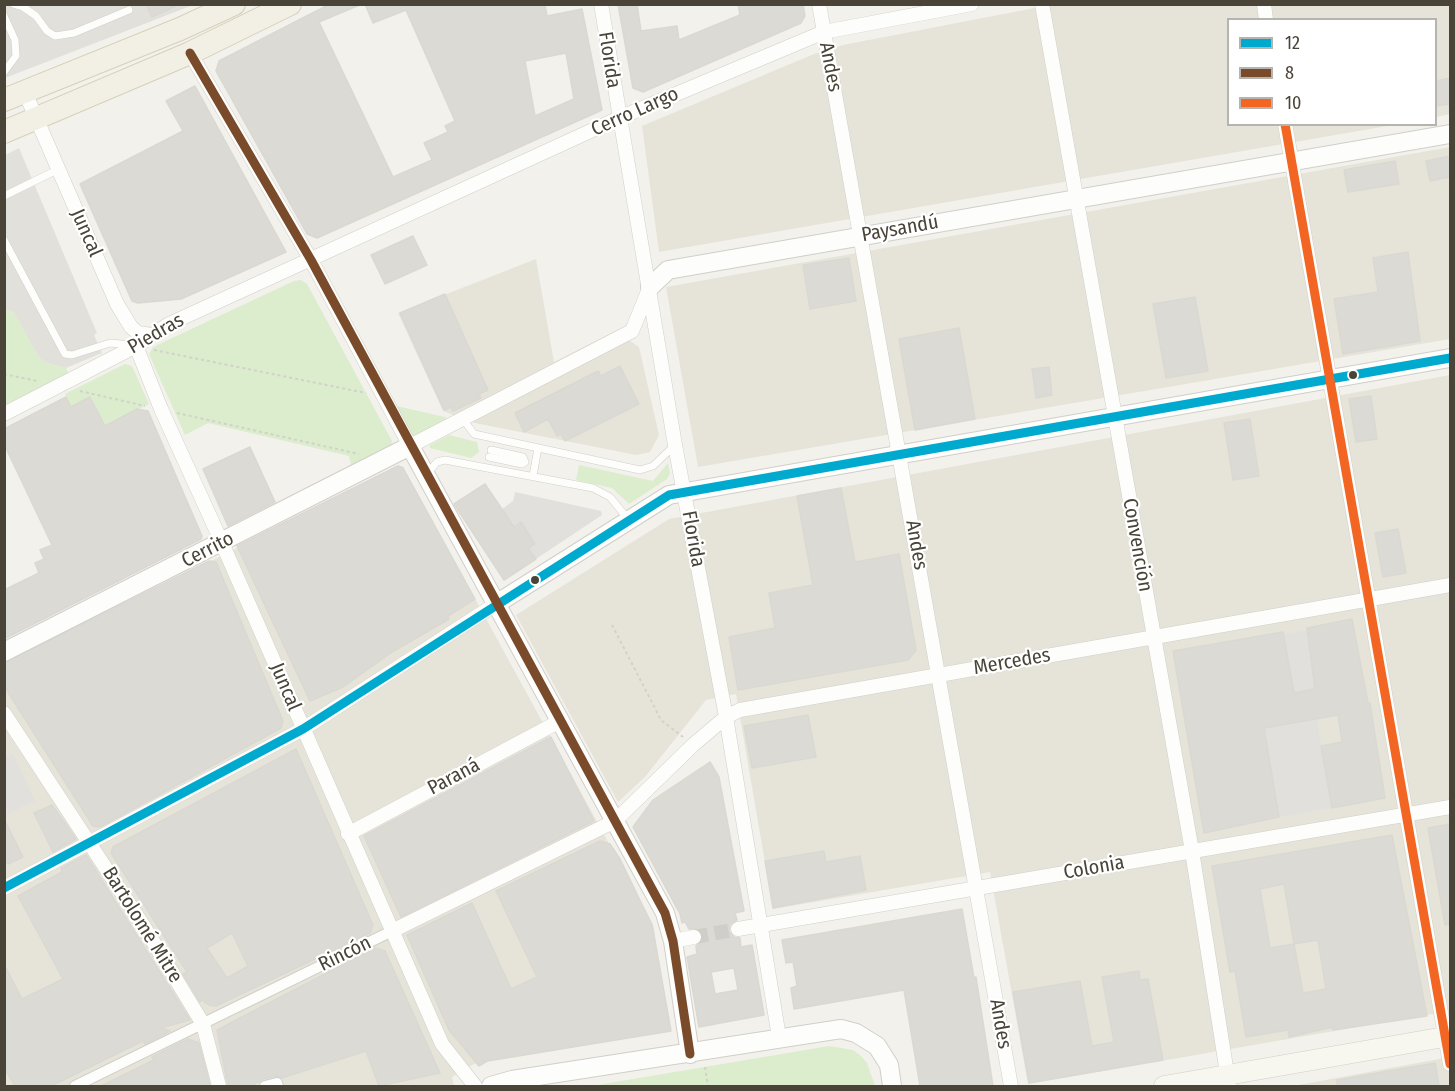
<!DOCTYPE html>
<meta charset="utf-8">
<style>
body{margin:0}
#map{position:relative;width:1455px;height:1091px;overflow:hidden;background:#f2f1ec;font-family:"Fira Sans Condensed",sans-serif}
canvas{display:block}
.frame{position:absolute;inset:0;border:6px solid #494437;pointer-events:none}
.legend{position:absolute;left:1227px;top:18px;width:210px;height:108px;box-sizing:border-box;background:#fff;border:2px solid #b6b4af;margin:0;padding:8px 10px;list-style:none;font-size:18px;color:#494437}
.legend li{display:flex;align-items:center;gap:12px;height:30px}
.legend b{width:30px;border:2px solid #b6b4af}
</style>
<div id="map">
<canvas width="1455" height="1091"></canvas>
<div class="frame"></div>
<ul class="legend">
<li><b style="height:8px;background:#00a9ce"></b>12</li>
<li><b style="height:8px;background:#7a4b2a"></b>8</li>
<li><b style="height:8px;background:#f26522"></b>10</li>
</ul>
</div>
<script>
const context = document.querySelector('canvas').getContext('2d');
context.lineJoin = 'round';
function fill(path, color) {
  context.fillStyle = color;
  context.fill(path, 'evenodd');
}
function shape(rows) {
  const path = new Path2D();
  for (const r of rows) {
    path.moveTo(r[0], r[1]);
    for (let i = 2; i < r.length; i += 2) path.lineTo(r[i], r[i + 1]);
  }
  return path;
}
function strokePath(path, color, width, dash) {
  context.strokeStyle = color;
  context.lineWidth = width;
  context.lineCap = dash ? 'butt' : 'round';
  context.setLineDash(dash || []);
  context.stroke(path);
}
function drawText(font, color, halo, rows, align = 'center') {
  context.font = font + ' "Fira Sans Condensed",sans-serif';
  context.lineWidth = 4.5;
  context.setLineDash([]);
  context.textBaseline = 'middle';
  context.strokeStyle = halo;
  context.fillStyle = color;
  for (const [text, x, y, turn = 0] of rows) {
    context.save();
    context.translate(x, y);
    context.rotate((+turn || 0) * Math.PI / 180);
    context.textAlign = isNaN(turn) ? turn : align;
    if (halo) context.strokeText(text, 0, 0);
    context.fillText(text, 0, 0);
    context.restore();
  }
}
fill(shape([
 [1050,5,1450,5,1450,114,1436,117,1436,20,1228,20,1228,124,1393,125,659,252,642,126,814,54,843,45],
 [1450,147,1450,339,698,467,666,287],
 [536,259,554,362,615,331,639,347,659,435,650,452,636,455,475,423,443,411,398,313],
 [1450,375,1450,1011,1028,1084,990,872,773,909,736,694,706,700,645,777,618,802,516,615,669,519],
 [398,465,403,467,653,924,671,1031,474,1064,452,1077,454,1086,5,1086,5,667],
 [1450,1057,1450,1086,1293,1086]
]), '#e6e4d9');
fill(shape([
 [5,5,193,5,5,78],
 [19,148,97,333,94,335,102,353,66,368,46,363,39,358,14,313,5,310,5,155]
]), '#e2e0da');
fill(shape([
 [294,281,301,280,307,284,392,441,390,450,352,469,349,456,208,423,185,435,149,354,153,347],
 [5,310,14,312,39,358,46,363,66,368,69,374,5,407],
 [125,364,132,366,149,404,105,426,91,397,71,407,65,394],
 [396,406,445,417,448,421,413,436],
 [449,435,477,442,479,452,471,458,430,448,430,445],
 [668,463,670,473,667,479,629,504,612,488,576,480,579,465,653,481],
 [829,1046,853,1050,861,1056,867,1063,875,1086,592,1086]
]), '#dbedcc');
fill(shape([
 [515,492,601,511,602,515,536,559,528,548,535,544,521,522,514,527,502,509,513,501],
 [1307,630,1317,689,1294,693,1283,634],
 [1317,719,1332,808,1279,817,1264,728],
 [13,754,35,801,9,813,5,804,5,759]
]), '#e1e0dc');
const building = shape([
 [146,4,180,4,152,17,146,4],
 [330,4,362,4,319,22,393,177,432,160,424,143,448,132,445,126,455,121,406,10,373,23,365,4,545,4,547,16,582,9,602,110,317,238,307,234,216,71,219,61,330,4],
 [566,53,574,99,535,116,525,61,566,53],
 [618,4,637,4,641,31,677,26,679,40,740,15,738,4,803,4,805,16,801,23,643,92,633,88,618,4],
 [1450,78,1450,104,1436,106,1436,81,1450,78],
 [195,86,286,252,181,299,138,303,132,301,80,184,183,131,166,101,195,86],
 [1450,156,1450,177,1430,181,1426,161,1450,156],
 [1395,161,1399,184,1348,192,1344,170,1395,161],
 [413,236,427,265,385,284,371,255,413,236],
 [1408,252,1420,341,1343,354,1334,299,1378,292,1373,258,1408,252],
 [849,258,856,301,810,309,803,265,849,258],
 [445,294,488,390,479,394,481,398,453,411,451,407,444,410,400,313,445,294],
 [1195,297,1208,371,1166,378,1153,304,1195,297],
 [959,328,975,419,915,430,899,339,959,328],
 [620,366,639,404,565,441,561,434,557,436,548,419,524,432,515,413,598,371,601,376,620,366],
 [1049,367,1052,395,1036,398,1032,369,1049,367],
 [1371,396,1377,439,1356,442,1349,399,1371,396],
 [66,397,71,407,90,397,105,426,137,409,148,411,202,536,201,539,4,639,4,590,39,573,35,563,44,559,40,550,52,545,4,444,4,429,66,397],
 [1250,419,1259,476,1233,480,1224,423,1250,419],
 [250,447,275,502,228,526,203,469,250,447],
 [398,466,403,468,475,599,448,616,449,619,392,652,343,687,310,701,237,546,398,466],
 [485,484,514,527,521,522,535,544,528,548,536,559,504,580,454,504,485,484],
 [841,488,855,562,899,554,916,650,908,660,738,690,729,637,775,628,769,593,813,585,797,496,841,488],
 [1398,529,1406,573,1383,577,1375,533,1398,529],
 [209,561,216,562,283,721,281,728,100,827,93,826,4,686,4,663,209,561],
 [1352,619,1368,703,1370,703,1385,798,1332,808,1321,746,1342,742,1338,715,1264,728,1279,817,1204,833,1173,651,1283,632,1294,693,1315,689,1307,628,1352,619],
 [808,715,816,757,752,768,744,726,808,715],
 [551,737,594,821,401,917,364,836,551,737],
 [296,749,373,925,370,933,216,1006,209,1005,202,1000,200,1002,183,974,187,972,111,853,113,847,296,749],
 [232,933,248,966,227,978,207,948,232,933],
 [710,762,719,777,744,911,735,913,737,920,730,925,729,931,734,937,740,938,741,947,752,945,764,1015,699,1027,687,957,697,954,696,946,702,940,703,935,697,929,689,929,685,922,682,923,680,914,633,827,653,800,710,762],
 [734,968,738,990,715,994,711,972,734,968],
 [52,805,76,839,53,852,34,813,52,805],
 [4,819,23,857,8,864,4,857,4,819],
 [1450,824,1450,924,1445,925,1428,828,1450,824],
 [1392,835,1427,1016,1333,1030,1333,1027,1289,1037,1288,1030,1246,1037,1235,971,1230,972,1212,866,1392,835],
 [1284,884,1294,944,1270,948,1260,889,1284,884],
 [1318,940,1326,989,1303,993,1294,944,1318,940],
 [600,841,610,844,620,859,652,925,671,1031,487,1061,479,1066,449,1030,407,935,472,903,511,989,537,977,496,891,600,841],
 [824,851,826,862,860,856,866,890,773,908,765,861,824,851],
 [86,855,190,1020,161,1028,170,1031,145,1044,143,1041,51,1086,15,1086,4,1067,4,964,22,999,63,979,18,896,62,872,61,868,86,855],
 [962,909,974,978,976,977,993,1086,920,1086,904,990,794,1009,791,988,797,986,793,962,786,963,782,940,962,909],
 [375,948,385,951,440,1073,379,1086,366,1051,282,1078,276,1076,263,1079,251,1086,228,1086,217,1030,375,948],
 [1139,971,1140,980,1148,979,1163,1060,1029,1083,1013,992,1080,981,1092,1046,1114,1042,1102,977,1139,971],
 [188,1039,199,1043,210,1086,101,1086,154,1060,152,1057,188,1039],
 [1435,1063,1439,1086,1337,1086,1337,1080,1435,1063]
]);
fill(building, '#dcdad4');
strokePath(building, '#dad8d2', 1.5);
strokePath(shape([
 [694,937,738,929]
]), '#d0cec8', 14, [14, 7]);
const service = shape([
 [13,4,23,7,36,16,47,31,55,36,74,33,129,10],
 [4,16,15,40,16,56,4,72],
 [4,196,59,169],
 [4,240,65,354,72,355,110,343,132,345],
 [463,419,474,434,640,470,653,466,675,445],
 [491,450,523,457,525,462],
 [489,457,522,464,525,462],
 [427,474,437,462,445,460,593,488,610,497,628,519],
 [533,476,538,448]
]);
const pedestrian = shape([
 [75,1086,392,931],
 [265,1086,277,1083,278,1086]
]);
const minor = shape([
 [601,4,675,445,726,717,779,1037],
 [819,4,1011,1086],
 [1042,4,1192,851,1229,1086],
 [1264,4,1266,20],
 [190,53,311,260,410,446,632,331,649,289],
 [24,90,117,304,131,327,138,333,151,335],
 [1285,124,1450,1064],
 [136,346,161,409,222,543,442,1044,475,1086],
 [4,414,136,346,169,324,619,118,824,32,972,4],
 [4,713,143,925,203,1024,219,1086],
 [348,834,560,721],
 [4,888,303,729,496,604],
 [738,929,1450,807],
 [392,931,615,821,693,745,726,717,740,710,1450,585],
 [673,941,694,937]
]);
const tertiary = shape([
 [650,287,668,270,1450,134],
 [496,604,669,495,1450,358],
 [4,652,410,446,665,913,673,941,690,1054],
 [491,1086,512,1080,841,1029,856,1033,877,1046,889,1065,892,1086]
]);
const secondary = shape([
 [1164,1086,1450,1036]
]);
const primary = shape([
 [4,100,180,29,234,4],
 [4,132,190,53,290,4]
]);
strokePath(service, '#d0cfc9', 8);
strokePath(pedestrian, '#d0cfc9', 12);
strokePath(minor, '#d0cfc9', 15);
strokePath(tertiary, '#d0cfc9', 20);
strokePath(secondary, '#d2d0c3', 21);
strokePath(primary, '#d5d0b9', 24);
strokePath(shape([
 [154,350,366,393],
 [4,374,37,381],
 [80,391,145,406],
 [177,413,359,454],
 [612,625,661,720,683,737],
 [705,1067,708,1086]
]), '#d2d1ca', 2, [3, 3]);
strokePath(service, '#fdfdfc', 7);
strokePath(pedestrian, '#fdfdfc', 10);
strokePath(minor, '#fdfdfc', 14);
strokePath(tertiary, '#fdfdfc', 18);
strokePath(secondary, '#f7f6ef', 20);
strokePath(primary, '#f2f0e4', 22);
strokePath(shape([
 [4,888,303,729,669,495,1450,358]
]), '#00a9ce', 9);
strokePath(shape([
 [190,53,311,260,665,913,673,941,690,1054]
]), '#7a4b2a', 9);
strokePath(shape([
 [1285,124,1450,1064]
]), '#f26522', 9);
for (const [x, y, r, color] of [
 [1353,375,5,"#494437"],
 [535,580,5,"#494437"]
]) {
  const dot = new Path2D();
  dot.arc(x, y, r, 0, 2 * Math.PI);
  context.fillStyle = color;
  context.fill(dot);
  strokePath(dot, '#fff', 2);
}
drawText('20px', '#494437', '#fff', [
 ["Florida",609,60,81],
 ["Andes",830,67,79],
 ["Cerro Largo",635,112,-24],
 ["Paysandú",900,229,-10],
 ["Juncal",86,233,66],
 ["Piedras",156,334,-30],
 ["Florida",693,539,80],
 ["Andes",916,545,80],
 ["Convención",1137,545,80],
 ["Cerrito",208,550,-27],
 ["Mercedes",1012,662,-10],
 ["Juncal",285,687,67],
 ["Paraná",454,777,-28],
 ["Colonia",1094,868,-10],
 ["Bartolomé Mitre",142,925,58],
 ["Rincón",345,954,-26],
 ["Andes",1000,1024,80]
]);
</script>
